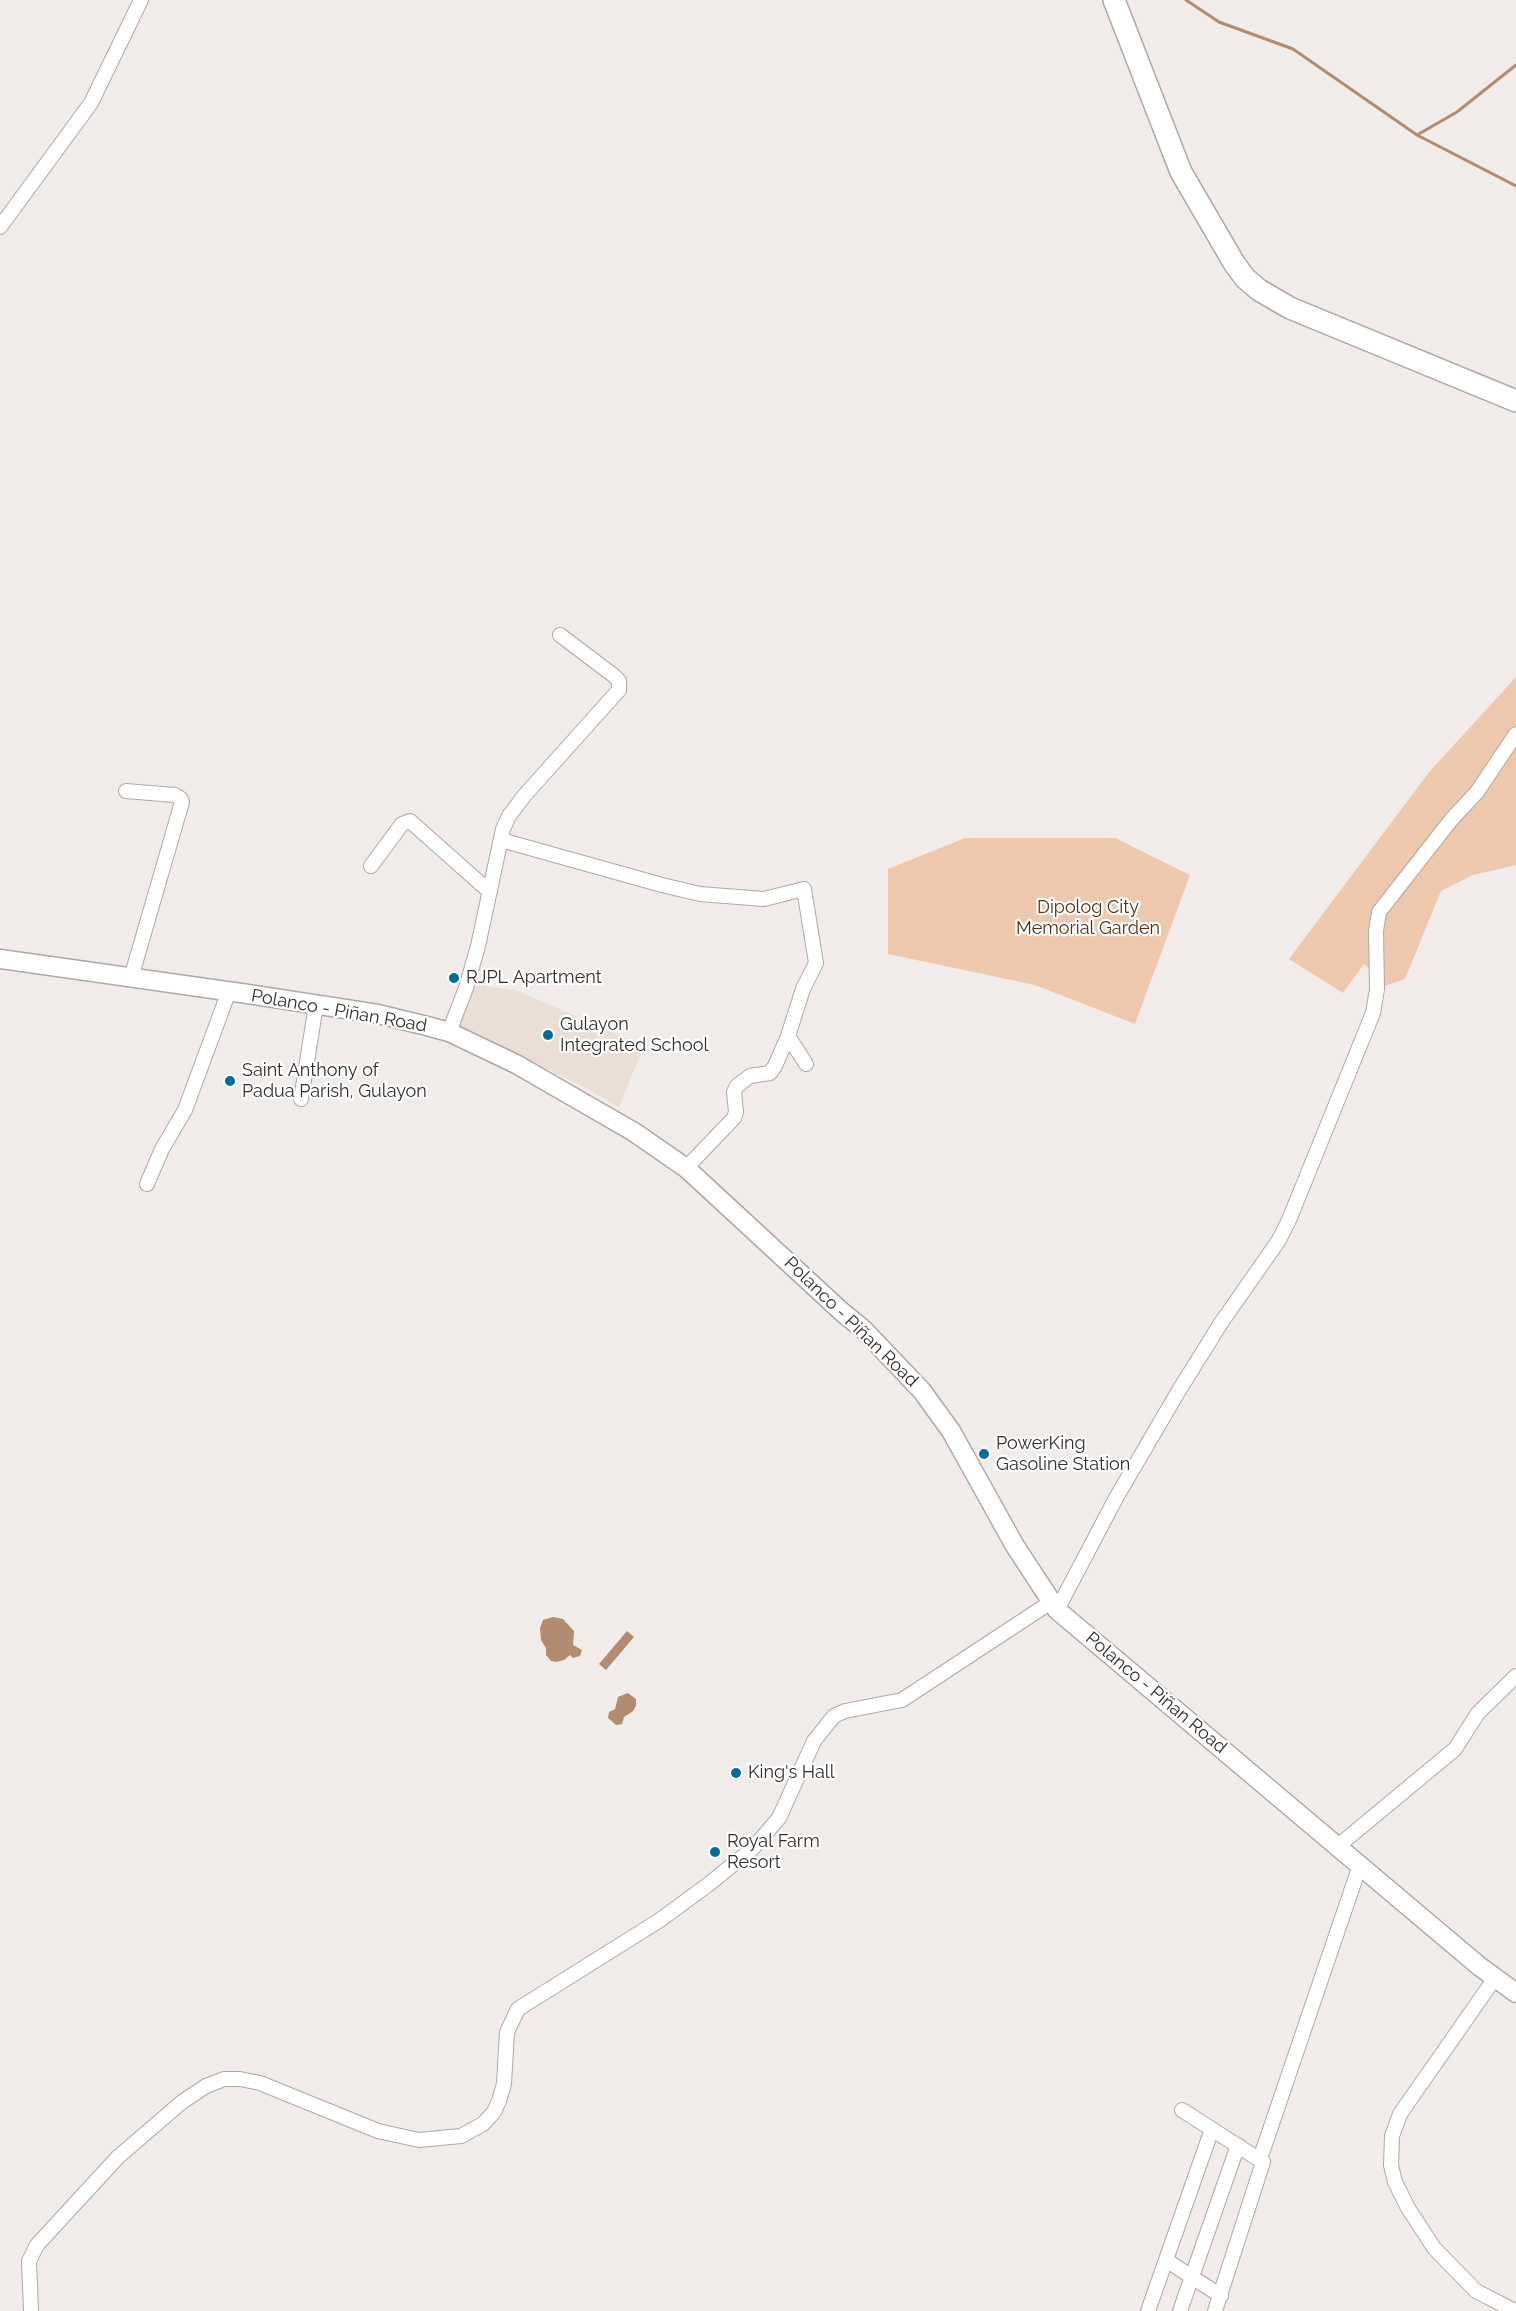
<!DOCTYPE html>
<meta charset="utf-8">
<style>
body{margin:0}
canvas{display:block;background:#f1ece9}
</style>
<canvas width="1516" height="2311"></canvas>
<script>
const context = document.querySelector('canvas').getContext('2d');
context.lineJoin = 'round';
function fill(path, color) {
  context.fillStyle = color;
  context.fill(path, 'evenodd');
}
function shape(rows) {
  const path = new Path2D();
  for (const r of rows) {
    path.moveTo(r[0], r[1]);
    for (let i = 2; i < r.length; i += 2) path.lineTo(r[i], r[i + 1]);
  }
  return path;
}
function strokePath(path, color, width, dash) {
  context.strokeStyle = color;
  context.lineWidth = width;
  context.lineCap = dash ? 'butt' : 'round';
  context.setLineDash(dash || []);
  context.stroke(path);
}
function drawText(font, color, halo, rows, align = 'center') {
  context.font = font + ' Raleway,sans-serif';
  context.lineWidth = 4.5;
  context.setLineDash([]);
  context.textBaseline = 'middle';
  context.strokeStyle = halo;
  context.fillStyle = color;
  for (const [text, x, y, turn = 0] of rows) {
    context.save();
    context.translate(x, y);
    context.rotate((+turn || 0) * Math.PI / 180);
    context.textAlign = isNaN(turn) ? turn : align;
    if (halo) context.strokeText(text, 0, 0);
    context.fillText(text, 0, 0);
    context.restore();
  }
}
fill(shape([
 [471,984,516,990,644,1046,619,1107,582,1086,454,1025]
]), '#eaded7');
fill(shape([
 [1516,677,1516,865,1473,875,1441,891,1405,979,1382,987,1376,974,1364,964,1343,993,1289,959,1430,771],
 [965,838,1115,838,1190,875,1135,1024,1035,985,888,954,888,869]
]), '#eec8ad');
fill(shape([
 [553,1617,563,1619,574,1631,573,1645,582,1650,580,1656,573,1658,570,1655,564,1660,556,1662,551,1661,546,1655,546,1648,541,1640,540,1628,543,1620],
 [627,1631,634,1637,606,1670,599,1664],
 [628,1693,636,1699,636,1706,633,1711,624,1717,622,1724,616,1725,608,1718,609,1712,615,1709,618,1697]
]), '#b28b71');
strokePath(shape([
 [1186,0,1219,22,1293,49,1417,135,1516,186],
 [1417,135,1457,112,1516,65]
]), '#b28b71', 3);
const minor = shape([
 [0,227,91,103,141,0],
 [126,791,175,795,181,799,182,802,131,978],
 [501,840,662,885,700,894,764,899,804,889,816,963,803,989,788,1036,775,1066,770,1073,750,1076,737,1086,734,1092,736,1112,734,1118,686,1168],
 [371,866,402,824,410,821,490,892],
 [449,1032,466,988,478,946,503,829,509,816,524,796,619,690,619,681,613,675,560,635],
 [788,1036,806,1064],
 [301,1099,316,1005],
 [147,1184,162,1149,185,1110,229,991],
 [1057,1610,1116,1498,1178,1392,1221,1323,1279,1240,1289,1220,1373,1013,1377,989,1376,931,1379,912,1451,820,1477,792,1516,734],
 [1338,1846,1455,1749,1478,1713,1516,1676],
 [1495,1978,1400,2114,1392,2136,1391,2165,1395,2182,1408,2208,1434,2248,1476,2291,1515,2311],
 [1182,2110,1263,2162,1215,2311],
 [1260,2159,1360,1865],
 [1166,2260,1221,2296],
 [31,2311,29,2261,37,2245,118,2157,182,2102,206,2086,224,2079,240,2079,260,2083,378,2131,419,2140,461,2136,483,2124,494,2112,499,2101,504,2084,507,2032,518,2009,660,1920,709,1884,753,1848,779,1818,814,1741,834,1716,845,1711,902,1700,1051,1602],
 [1148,2311,1212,2129],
 [1180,2311,1238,2145]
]);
const major = shape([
 [0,959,248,994,378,1014,427,1026,449,1032,516,1064,634,1132,686,1168,842,1312,863,1329,922,1391,951,1431,1015,1546,1057,1610,1479,1966,1516,1993]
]);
const highway = shape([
 [1114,0,1181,172,1234,263,1245,278,1259,290,1290,308,1516,401]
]);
strokePath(minor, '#ada8a5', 16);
strokePath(major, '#ada8a5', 21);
strokePath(highway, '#ada8a5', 24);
strokePath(minor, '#fff', 14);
strokePath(major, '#fff', 18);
strokePath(highway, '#fff', 21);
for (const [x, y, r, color] of [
 [454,978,6,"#036d9a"],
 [548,1035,6,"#036d9a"],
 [230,1081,6,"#036d9a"],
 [984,1454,6,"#036d9a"],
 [736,1773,6,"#036d9a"],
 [715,1852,6,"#036d9a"]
]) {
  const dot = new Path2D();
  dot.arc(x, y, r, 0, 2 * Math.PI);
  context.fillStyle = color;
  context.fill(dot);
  strokePath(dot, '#fff', 2);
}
drawText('18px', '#562f0f', '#fff', [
 ["Dipolog City",1088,908],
 ["Memorial Garden",1088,929]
]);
drawText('18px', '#302e2d', '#fff', [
 ["RJPL Apartment",466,978],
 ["Gulayon",560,1025],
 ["Integrated School",560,1046],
 ["Saint Anthony of",242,1071],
 ["Padua Parish, Gulayon",242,1092],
 ["PowerKing",996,1444],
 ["Gasoline Station",996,1465],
 ["King's Hall",748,1773],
 ["Royal Farm",727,1842],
 ["Resort",727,1863]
], 'left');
drawText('18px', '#302e2d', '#fff', [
 ["Polanco - Piñan Road",339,1011,10],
 ["Polanco - Piñan Road",851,1322,44],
 ["Polanco - Piñan Road",1156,1693,40]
]);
</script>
